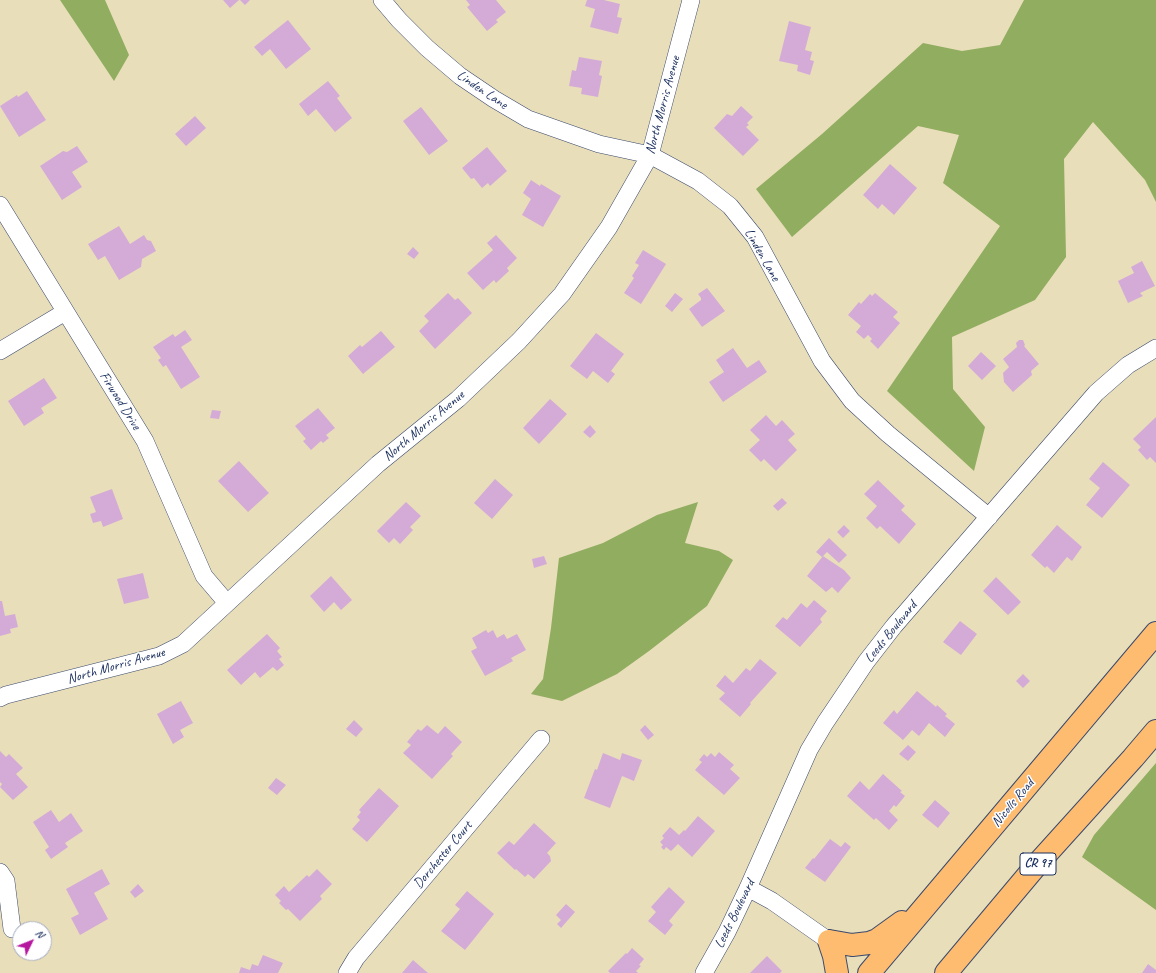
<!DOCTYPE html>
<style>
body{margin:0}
#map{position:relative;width:1156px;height:973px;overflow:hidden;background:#e9deba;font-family:Caveat,sans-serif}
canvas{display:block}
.north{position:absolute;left:12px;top:921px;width:40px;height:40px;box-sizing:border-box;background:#fff;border:1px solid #a4acbf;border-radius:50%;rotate:47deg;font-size:11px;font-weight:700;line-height:16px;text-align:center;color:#1b2f5e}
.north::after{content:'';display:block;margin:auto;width:14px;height:18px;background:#b5179e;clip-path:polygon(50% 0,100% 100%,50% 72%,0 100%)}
</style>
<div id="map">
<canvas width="1156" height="973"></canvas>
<div class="north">N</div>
</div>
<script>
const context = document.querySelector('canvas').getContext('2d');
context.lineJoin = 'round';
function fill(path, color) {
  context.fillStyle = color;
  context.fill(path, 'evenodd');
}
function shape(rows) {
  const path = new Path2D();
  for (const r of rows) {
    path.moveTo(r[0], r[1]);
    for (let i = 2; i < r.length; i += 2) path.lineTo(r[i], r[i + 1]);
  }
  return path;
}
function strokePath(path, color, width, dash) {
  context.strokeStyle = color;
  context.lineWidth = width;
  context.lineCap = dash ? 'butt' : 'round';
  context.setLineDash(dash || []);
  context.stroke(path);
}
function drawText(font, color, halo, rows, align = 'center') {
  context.font = font + ' Caveat,sans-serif';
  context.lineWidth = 3;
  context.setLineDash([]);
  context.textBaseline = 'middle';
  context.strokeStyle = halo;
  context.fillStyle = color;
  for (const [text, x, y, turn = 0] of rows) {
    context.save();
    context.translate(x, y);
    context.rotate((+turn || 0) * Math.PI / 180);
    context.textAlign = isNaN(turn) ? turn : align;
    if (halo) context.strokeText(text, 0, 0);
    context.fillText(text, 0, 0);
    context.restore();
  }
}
fill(shape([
 [60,0,105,0,129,55,114,81],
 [1024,0,1156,0,1156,202,1145,180,1093,122,1064,159,1066,257,1035,300,952,337,953,389,985,427,974,471,887,391,1000,226,943,183,959,135,918,126,792,237,756,189,822,134,923,43,962,51,1000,45],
 [698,502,685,543,719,551,733,560,707,606,649,651,617,674,562,701,531,694,543,679,551,628,559,558,603,543,657,515],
 [1156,763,1156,910,1082,857,1094,835]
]), '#90ad60');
fill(shape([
 [223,0,239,0,230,8],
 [240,0,250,0,245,5],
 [466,0,496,0,506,12,496,20,498,22,487,31,467,7,470,5],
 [587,0,604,0,620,4,617,17,622,18,618,34,590,27,595,9,585,6],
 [288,20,311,49,286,69,270,49,262,56,254,47],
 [789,21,811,27,805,50,812,52,810,60,814,61,810,75,797,71,798,65,779,61],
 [579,57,602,61,599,75,602,76,598,97,581,94,582,88,569,86,572,70,576,71],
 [328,81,340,96,337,98,352,118,335,132,316,109,308,116,299,104],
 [27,91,46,120,19,137,0,106,17,95,18,97],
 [741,106,753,117,747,123,749,125,746,127,759,140,743,156,714,128,727,114,732,116],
 [421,107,448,141,429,155,403,121],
 [195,116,206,128,186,146,175,134],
 [77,146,88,162,72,172,82,187,62,200,40,166,63,151,67,152],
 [487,147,507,171,490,186,488,183,482,188,474,178,471,179,462,168],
 [890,164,917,188,894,215,882,204,878,209,863,195],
 [531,180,540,186,541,184,561,196,543,227,522,215,531,199,523,193],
 [119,226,130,244,144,235,147,240,151,241,156,251,142,259,141,267,119,280,105,256,98,260,88,244],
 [496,235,517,258,507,268,509,271,496,283,494,280,483,290,467,273,493,250,487,243],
 [413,247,419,253,414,259,407,254],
 [643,250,666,264,641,304,624,293,634,278,632,276,639,265,635,263],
 [1142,261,1155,286,1140,293,1143,296,1128,303,1118,281,1134,273,1131,267],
 [707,288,725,311,702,327,689,309,701,300,701,298,698,294],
 [448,293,455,300,458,298,472,313,435,349,419,331,429,321,424,316],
 [675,293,683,299,672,312,665,306],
 [875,293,898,312,893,317,900,323,878,349,870,341,872,339,868,335,864,339,856,332,861,326,848,315,859,302,861,304,870,294,872,296],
 [185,330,192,340,181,347,200,377,181,389,166,365,163,367,158,360,161,358,153,347,173,334,175,337],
 [381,331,395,347,363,374,348,356,360,345,362,347],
 [596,333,624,354,611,371,615,374,608,383,593,371,587,379,570,366],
 [1019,340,1023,340,1025,345,1024,346,1039,364,1031,371,1032,375,1013,392,1004,382,1003,373,1009,367,1003,359,1017,347,1016,343],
 [733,348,747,368,759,360,767,372,723,402,709,382,724,372,716,360],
 [981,352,996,366,982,380,968,366],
 [44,378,57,398,41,408,44,413,24,426,8,401],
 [550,399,567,414,539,444,523,428],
 [318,408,335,428,326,435,329,438,323,443,321,441,311,450,303,441,306,439,295,426],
 [212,410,221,411,219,419,210,418],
 [766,415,776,426,782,420,795,434,788,440,797,450,776,471,764,459,761,462,749,450,760,440,750,430],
 [1156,417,1156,463,1150,457,1147,460,1138,450,1141,447,1133,439],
 [590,425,596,432,590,438,583,432],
 [239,461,269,493,248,512,218,481],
 [1103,462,1130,485,1102,518,1086,505,1100,488,1089,479],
 [495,479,513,495,492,519,474,503],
 [878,480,905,506,901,510,916,524,899,544,880,526,877,529,866,518,877,506,864,494],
 [112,489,123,519,103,527,101,521,93,523,90,514,96,512,90,497],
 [782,498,787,503,778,511,773,506],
 [406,502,421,516,410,527,413,530,400,544,394,538,389,543,377,531],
 [844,525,850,531,843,538,837,532],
 [1057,525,1082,547,1072,561,1067,557,1054,573,1047,566,1045,568,1031,555],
 [829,538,847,555,839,563,827,552,822,557,816,552],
 [544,556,547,564,534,568,532,559],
 [823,556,844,570,851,578,838,593,832,587,826,592,807,576],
 [143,573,149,598,124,604,117,579],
 [331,576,352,600,341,610,334,602,324,612,310,596],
 [996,577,1021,602,1008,615,983,591],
 [814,600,827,611,820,619,822,622,800,647,775,626,783,617,787,620,801,603,807,608],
 [0,601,2,601,5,616,15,614,18,627,10,629,11,633,0,636],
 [960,621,977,634,961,655,943,642],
 [486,630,488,633,493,630,497,638,504,634,507,639,517,634,526,650,511,658,513,661,485,676,471,651,477,648,472,638],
 [267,634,280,648,277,651,282,657,279,659,284,665,277,671,273,667,260,678,255,672,241,685,227,670],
 [760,659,777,673,750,703,751,704,740,717,719,699,725,693,716,686,725,675,733,683,746,668,750,671],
 [1023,674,1030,681,1023,688,1016,681],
 [917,691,936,707,937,705,947,714,945,716,955,724,945,737,929,723,919,736,912,730,903,740,883,723,894,710,897,714],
 [181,701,193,723,180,730,184,737,173,744,157,714],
 [354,720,363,729,356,737,346,729],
 [427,725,438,734,445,726,462,742,451,754,453,756,432,779,403,753,411,745,407,742,418,729,421,731],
 [645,725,654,735,648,740,640,730],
 [908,745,916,752,908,761,899,754],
 [0,751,6,757,9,754,23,768,16,774,28,787,13,800,0,787,2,784,0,782],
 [719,752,734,765,730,769,740,778,724,795,695,770,702,762,699,760,704,754,707,757,711,753,715,757],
 [603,753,620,760,622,753,642,760,634,781,622,776,610,808,584,798,595,769,597,770],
 [883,774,902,791,900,792,905,796,896,807,894,805,889,811,898,820,889,830,876,818,874,820,847,796,860,781,869,790],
 [276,778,286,785,277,795,268,788],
 [379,788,399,806,367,842,352,829,360,820,357,817,361,812,359,810],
 [935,800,950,813,938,828,922,815],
 [51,810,59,822,71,813,83,831,65,843,68,847,51,859,45,850,49,847,33,822],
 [698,816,715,831,692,857,678,844,671,851,666,847,664,850,661,847,663,845,660,842,664,838,662,836,670,827,679,835,684,830,685,831],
 [534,823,556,843,547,853,550,856,551,861,534,879,528,874,525,877,516,869,515,870,497,853,509,841,514,845],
 [830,839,841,847,845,842,851,847,825,882,805,868,813,858,814,859],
 [102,869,110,884,94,893,108,919,80,935,71,918,79,914,66,889],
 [317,869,332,884,320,896,322,899,300,921,288,909,286,910,279,903,281,901,275,895,284,886,289,892,307,875,309,877],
 [138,884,144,891,135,898,130,892],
 [669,887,685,902,669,921,673,925,665,935,648,921,656,912,651,907],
 [467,891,494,914,465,950,441,931,460,909,455,905],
 [566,904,575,912,561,928,557,924,561,920,556,915],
 [632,948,644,959,639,965,641,966,636,971,638,973,610,973,608,971,626,953,627,954],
 [263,955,283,963,278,973,239,973,241,967,250,970,252,964,258,966],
 [767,956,782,971,780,973,750,973],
 [413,960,428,973,402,973],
 [1148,964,1156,970,1156,973,1142,973]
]), '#d4abd7');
const minor = shape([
 [382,0,399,20,427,48,460,76,494,99,528,119,599,144,650,155,698,181,730,206,755,237,822,361,852,401,888,434,989,517],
 [0,205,145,441,204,576,227,603],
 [0,351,65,312],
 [0,698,6,695,159,656,183,644,378,464,458,399,519,341,562,294,609,227,650,155,691,0],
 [0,872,6,881,12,929],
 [748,888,772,901,829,941],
 [347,973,356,958,541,739],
 [704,973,727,932,748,888,809,750,825,723,866,662,894,626,1096,393,1128,365,1156,348]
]);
const highway = shape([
 [829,941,852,945,869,943,877,940,902,922],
 [829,941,834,956,837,973],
 [869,973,1156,633],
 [946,973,1040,861,1133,758,1156,731]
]);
strokePath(minor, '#3a496c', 18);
strokePath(highway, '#3a496c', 24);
strokePath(minor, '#fff', 17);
strokePath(highway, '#fdbc70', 22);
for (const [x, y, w] of [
 [1038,864,36]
]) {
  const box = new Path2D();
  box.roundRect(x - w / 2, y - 11, w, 22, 3);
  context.fillStyle = '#fff';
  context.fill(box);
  strokePath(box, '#1b2f5e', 1);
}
drawText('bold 13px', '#1b2f5e', null, [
 ["CR 97",1038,864]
]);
drawText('14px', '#1b2f5e', '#fff', [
 ["Linden Lane",482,90,34],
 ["North Morris Avenue",663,105,-75],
 ["Linden Lane",762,255,60],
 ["Firwood Drive",120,401,58],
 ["North Morris Avenue",424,426,-40],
 ["Leeds Boulevard",891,632,-51],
 ["North Morris Avenue",116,666,-16],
 ["Nicolls Road",1013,803,-50],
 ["Dorchester Court",443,855,-50],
 ["Leeds Boulevard",735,914,-64]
]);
</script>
